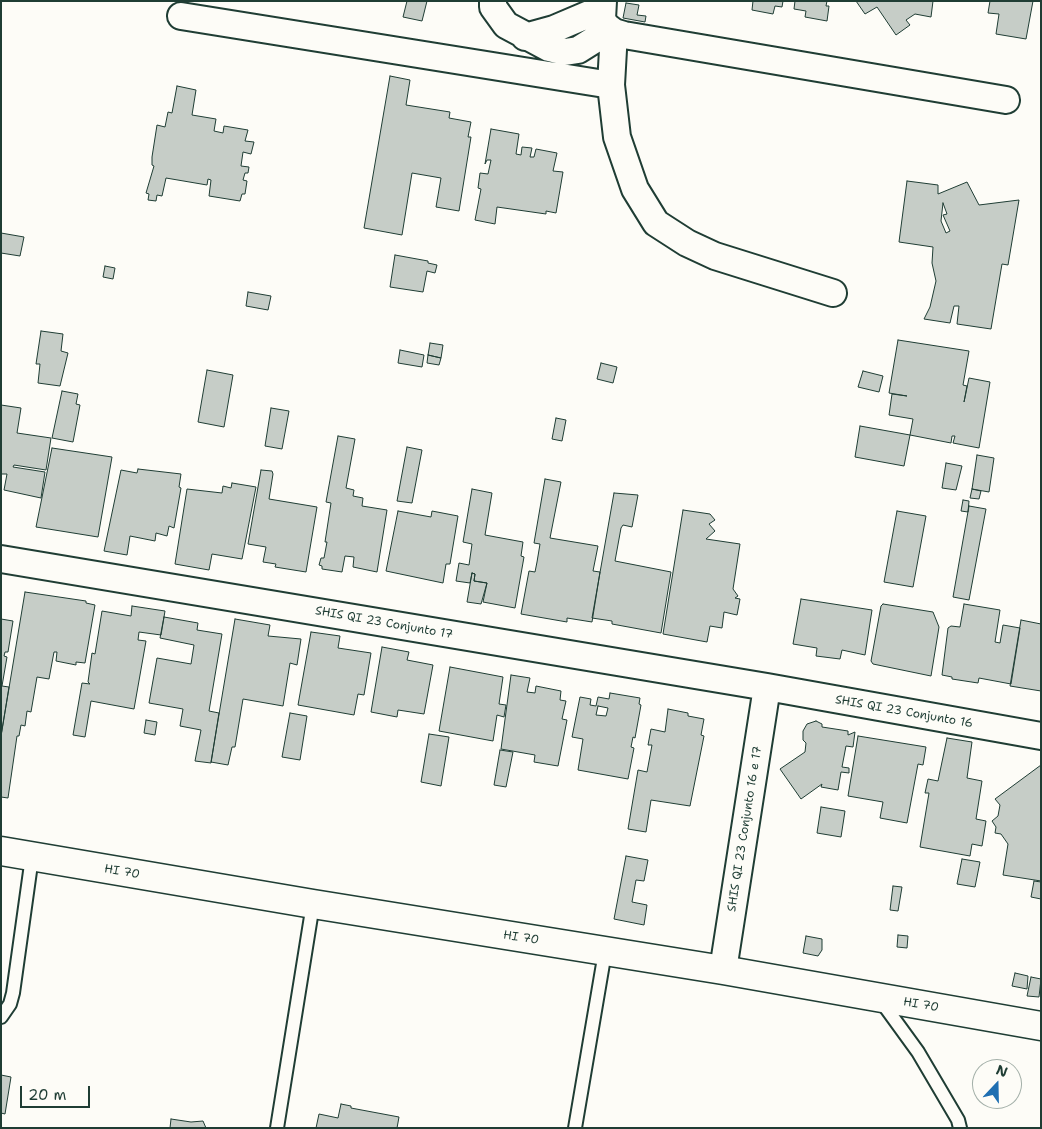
<!DOCTYPE html>
<style>
body{margin:0}
#map{position:relative;width:1042px;height:1129px;overflow:hidden;background:#fdfcf7;font-family:"Shantell Sans",sans-serif}
canvas{display:block}
.frame{position:absolute;inset:0;border:2px solid #1f3d34;pointer-events:none}
.north{position:absolute;left:972px;top:1059px;width:50px;height:50px;box-sizing:border-box;background:#fdfcf7;border:1px solid #a4b0a9;border-radius:50%;rotate:21deg;font-size:14px;font-weight:700;line-height:20px;text-align:center;color:#1f3d34}
.north::after{content:'';display:block;margin:auto;width:18px;height:22px;background:#1f6fb2;clip-path:polygon(50% 0,100% 100%,50% 72%,0 100%)}
.scale{position:absolute;left:20px;top:1086px;width:70px;height:22px;box-sizing:border-box;border:2px solid #1f3d34;border-top:0;padding-left:6px;font-size:15px;line-height:18px;white-space:nowrap;color:#1f3d34;-webkit-text-stroke:4px #fdfcf7;paint-order:stroke}
</style>
<div id="map">
<canvas width="1042" height="1129"></canvas>
<div class="frame"></div>
<div class="north">N</div>
<div class="scale">20 m</div>
</div>
<script>
const context = document.querySelector('canvas').getContext('2d');
context.lineJoin = 'round';
function fill(path, color) {
  context.fillStyle = color;
  context.fill(path, 'evenodd');
}
function shape(rows) {
  const path = new Path2D();
  for (const r of rows) {
    path.moveTo(r[0], r[1]);
    for (let i = 2; i < r.length; i += 2) path.lineTo(r[i], r[i + 1]);
  }
  return path;
}
function strokePath(path, color, width, dash) {
  context.strokeStyle = color;
  context.lineWidth = width;
  context.lineCap = dash ? 'butt' : 'round';
  context.setLineDash(dash || []);
  context.stroke(path);
}
function drawText(font, color, halo, rows, align = 'center') {
  context.font = font + ' "Shantell Sans",sans-serif';
  context.lineWidth = 4;
  context.setLineDash([]);
  context.textBaseline = 'middle';
  context.strokeStyle = halo;
  context.fillStyle = color;
  for (const [text, x, y, turn = 0] of rows) {
    context.save();
    context.translate(x, y);
    context.rotate((+turn || 0) * Math.PI / 180);
    context.textAlign = isNaN(turn) ? turn : align;
    if (halo) context.strokeText(text, 0, 0);
    context.fillText(text, 0, 0);
    context.restore();
  }
}
const building = shape([
 [407,1,427,1,422,21,403,17,407,1],
 [753,1,783,1,782,7,775,6,773,14,752,10,753,1],
 [795,1,827,1,826,6,829,6,827,21,805,17,806,11,794,9,795,1],
 [856,1,933,1,931,17,915,14,906,20,910,25,896,35,877,7,865,14,856,1],
 [990,1,1033,1,1026,39,996,34,999,14,988,13,990,1],
 [626,3,639,5,637,15,646,16,645,22,623,18,626,3],
 [390,76,410,80,406,105,450,112,449,118,471,122,468,137,471,137,459,211,436,207,441,178,412,173,402,235,364,228,390,76],
 [177,86,196,90,192,115,216,119,214,131,223,133,224,126,248,130,245,141,254,142,251,154,243,152,241,166,249,167,248,173,245,173,243,180,247,181,245,194,242,194,240,201,209,196,211,180,208,179,207,185,166,178,162,196,157,195,156,201,148,200,149,194,146,193,154,166,152,165,152,157,157,125,165,127,168,112,172,113,177,86],
 [491,129,519,134,516,154,521,155,522,147,532,148,530,157,534,157,536,149,557,153,553,171,563,172,556,213,546,211,546,214,497,207,495,224,475,220,481,189,478,188,480,173,488,174,491,160,487,160,485,164,491,129],
 [907,181,938,185,938,194,967,182,979,205,1019,200,1008,265,1002,264,991,329,957,324,959,306,954,306,950,323,924,319,930,307,936,281,932,263,933,247,899,242,907,181],
 [943,203,947,214,943,215,950,231,946,233,941,221,943,203],
 [1,233,24,237,20,256,1,253,1,233],
 [395,255,428,261,428,263,437,265,435,273,427,271,423,292,390,287,395,255],
 [105,266,115,268,113,279,103,277,105,266],
 [248,292,271,296,268,310,246,306,248,292],
 [41,331,63,334,61,351,68,353,60,386,38,383,40,364,36,364,41,331],
 [898,340,969,351,963,385,967,386,964,402,969,378,990,382,979,448,953,443,955,436,952,436,951,443,910,435,913,419,889,415,892,394,907,396,889,393,898,340],
 [430,343,443,345,441,358,428,355,430,343],
 [400,350,424,355,422,367,398,363,400,350],
 [428,355,441,358,439,365,427,363,428,355],
 [601,363,617,367,613,383,597,379,601,363],
 [207,370,233,375,224,427,198,422,207,370],
 [863,371,883,376,879,392,858,387,863,371],
 [62,391,78,394,76,404,80,405,73,442,52,438,62,391],
 [1,405,21,408,17,433,51,438,46,470,14,465,13,467,45,472,41,498,4,490,7,474,1,474,1,405],
 [271,408,289,411,282,449,265,446,271,408],
 [556,418,566,420,562,441,552,439,556,418],
 [860,426,910,435,904,466,855,457,860,426],
 [338,436,355,439,346,488,354,490,353,496,363,498,362,506,387,510,377,572,353,567,354,557,345,556,342,572,322,569,322,566,319,565,321,558,324,558,327,542,325,542,331,503,326,502,338,436],
 [407,447,422,450,412,503,397,501,407,447],
 [52,448,112,457,98,537,36,527,52,448],
 [977,455,994,458,989,492,972,489,977,455],
 [946,463,962,466,956,490,942,488,946,463],
 [138,469,181,474,179,487,181,488,174,528,169,526,167,536,156,533,155,541,130,536,127,555,104,551,121,470,137,473,138,469],
 [261,470,272,471,273,474,269,499,317,507,306,572,275,567,276,564,263,562,266,547,248,544,261,470],
 [545,479,561,482,550,538,598,546,593,571,600,572,592,622,567,618,567,622,521,614,529,571,535,572,537,562,540,544,534,543,545,479],
 [232,483,256,487,242,559,212,554,209,570,175,564,187,489,222,493,223,486,231,488,232,483],
 [472,489,492,493,485,535,523,542,521,556,524,557,515,608,483,602,487,583,474,581,475,574,472,573,470,583,456,581,459,563,469,565,472,544,463,542,472,489],
 [972,489,981,491,979,499,970,498,972,489],
 [614,493,638,495,632,527,623,525,621,528,615,561,671,572,661,633,612,624,612,621,592,618,614,493],
 [963,500,969,501,968,512,961,511,963,500],
 [969,506,986,509,969,600,953,597,969,506],
 [683,510,710,514,715,520,709,524,715,531,706,539,740,544,733,589,738,596,735,598,740,599,737,615,724,612,722,628,710,626,707,642,663,634,683,510],
 [398,511,431,517,432,511,458,516,450,564,446,564,443,583,386,571,398,511],
 [897,511,926,516,913,587,884,582,897,511],
 [472,573,475,574,474,581,487,583,481,604,467,602,472,573],
 [25,592,86,601,86,603,95,605,85,663,76,662,76,665,56,661,57,652,54,652,49,679,37,677,31,712,27,711,25,726,21,725,19,736,17,736,8,798,1,797,1,736,25,592],
 [801,599,872,610,865,655,842,650,840,659,816,656,817,648,793,644,801,599],
 [883,604,933,612,939,627,931,676,873,664,871,661,881,606,883,604],
 [964,604,1000,610,995,642,1000,643,1003,625,1020,628,1011,684,979,678,978,683,952,679,952,677,942,675,948,628,951,626,960,627,964,604],
 [132,606,165,611,161,635,139,632,138,640,146,641,134,709,91,701,85,737,73,735,82,683,90,684,88,682,92,653,95,654,102,611,131,616,132,606],
 [164,617,198,623,197,630,222,634,209,711,219,713,211,763,195,761,201,730,180,726,183,709,149,703,157,658,191,664,194,645,160,638,164,617],
 [1,619,13,621,8,652,5,652,4,656,7,657,2,686,9,687,1,736,1,619],
 [235,619,270,625,268,636,301,639,297,665,290,663,283,706,243,699,235,747,232,747,228,765,211,762,235,619],
 [1021,620,1041,624,1041,691,1010,686,1021,620],
 [311,632,340,636,338,648,371,653,364,695,358,694,354,715,298,705,311,632],
 [382,647,409,652,407,660,433,665,424,714,398,710,397,717,371,712,382,647],
 [450,667,503,677,499,704,506,705,504,717,497,715,493,741,439,731,450,667],
 [511,675,530,678,527,692,535,693,536,686,561,691,560,700,566,701,562,719,567,720,558,766,534,762,535,755,501,749,511,675],
 [610,693,640,698,639,704,641,705,635,738,633,737,631,747,634,748,628,779,578,770,583,739,572,737,580,697,591,699,590,705,596,706,598,697,609,699,610,693],
 [598,706,608,708,606,716,596,715,598,706],
 [668,709,688,713,688,716,704,719,701,735,704,736,690,806,651,800,646,832,628,829,638,770,647,772,652,745,648,745,651,729,665,732,668,709],
 [290,713,307,716,300,760,282,757,290,713],
 [146,720,157,722,155,735,144,733,146,720],
 [816,721,822,724,822,727,848,731,848,735,855,732,853,747,846,746,842,767,849,768,849,773,841,772,838,790,821,787,822,784,801,799,780,769,805,752,806,743,803,740,803,731,807,724,816,721],
 [429,734,449,737,441,786,421,782,429,734],
 [858,736,926,747,923,765,918,764,907,823,880,818,883,802,848,796,858,736],
 [947,738,972,742,967,778,982,781,976,819,986,821,982,846,972,844,970,856,920,847,929,793,925,793,928,779,938,781,947,738],
 [500,750,513,752,506,787,494,785,500,750],
 [1041,765,1041,881,1003,875,1008,844,1001,834,995,833,996,827,992,821,998,816,1000,805,995,799,1041,765],
 [821,807,845,811,841,837,817,833,821,807],
 [626,856,648,860,644,881,636,880,632,902,647,905,644,925,614,919,626,856],
 [962,859,980,862,975,887,957,884,962,859],
 [1034,881,1041,882,1041,899,1031,897,1034,881],
 [893,886,902,887,898,911,890,910,893,886],
 [898,935,908,936,907,948,897,947,898,935],
 [806,936,822,939,822,950,818,956,803,953,806,936],
 [1015,973,1028,976,1027,989,1012,986,1015,973],
 [1031,977,1041,979,1039,997,1027,996,1031,977],
 [1,1075,11,1077,5,1114,1,1113,1,1075],
 [341,1104,351,1106,351,1108,399,1117,397,1128,316,1128,319,1114,338,1118,341,1104],
 [171,1119,191,1122,203,1121,206,1128,170,1128,171,1119]
]);
fill(building, '#c6cdc7');
strokePath(building, '#1f3d34', 1);
const lane = shape([
 [881,1001,918,1052,958,1120,960,1128],
 [1,1017,10,1004,13,993,32,857],
 [277,1128,313,904],
 [575,1128,605,952]
]);
const street = shape([
 [493,1,493,7,506,25,549,48,565,52,578,50,594,40,606,26],
 [603,1,602,19,606,26,614,32,624,35,1006,100],
 [181,16,611,85],
 [614,32,611,85,617,137,635,189,656,223,687,243,715,256,833,293],
 [525,37,554,29,601,9],
 [1,559,767,687,1041,736],
 [723,970,767,687]
]);
const secondary = shape([
 [1,851,313,904,723,970,1041,1026]
]);
strokePath(lane, '#1f3d34', 16);
strokePath(street, '#1f3d34', 30);
strokePath(secondary, '#1f3d34', 31);
strokePath(lane, '#fdfcf7', 12);
strokePath(street, '#fdfcf7', 26);
strokePath(secondary, '#fdfcf7', 28);
drawText('12px', '#1f3d34', '#fdfcf7', [
 ["SHIS QI 23 Conjunto 17",384,623,10],
 ["SHIS QI 23 Conjunto 16",904,712,10],
 ["SHIS QI 23 Conjunto 16 e 17",745,829,-81],
 ["HI 70",122,872,10],
 ["HI 70",521,938,9],
 ["HI 70",921,1005,10]
]);
</script>
